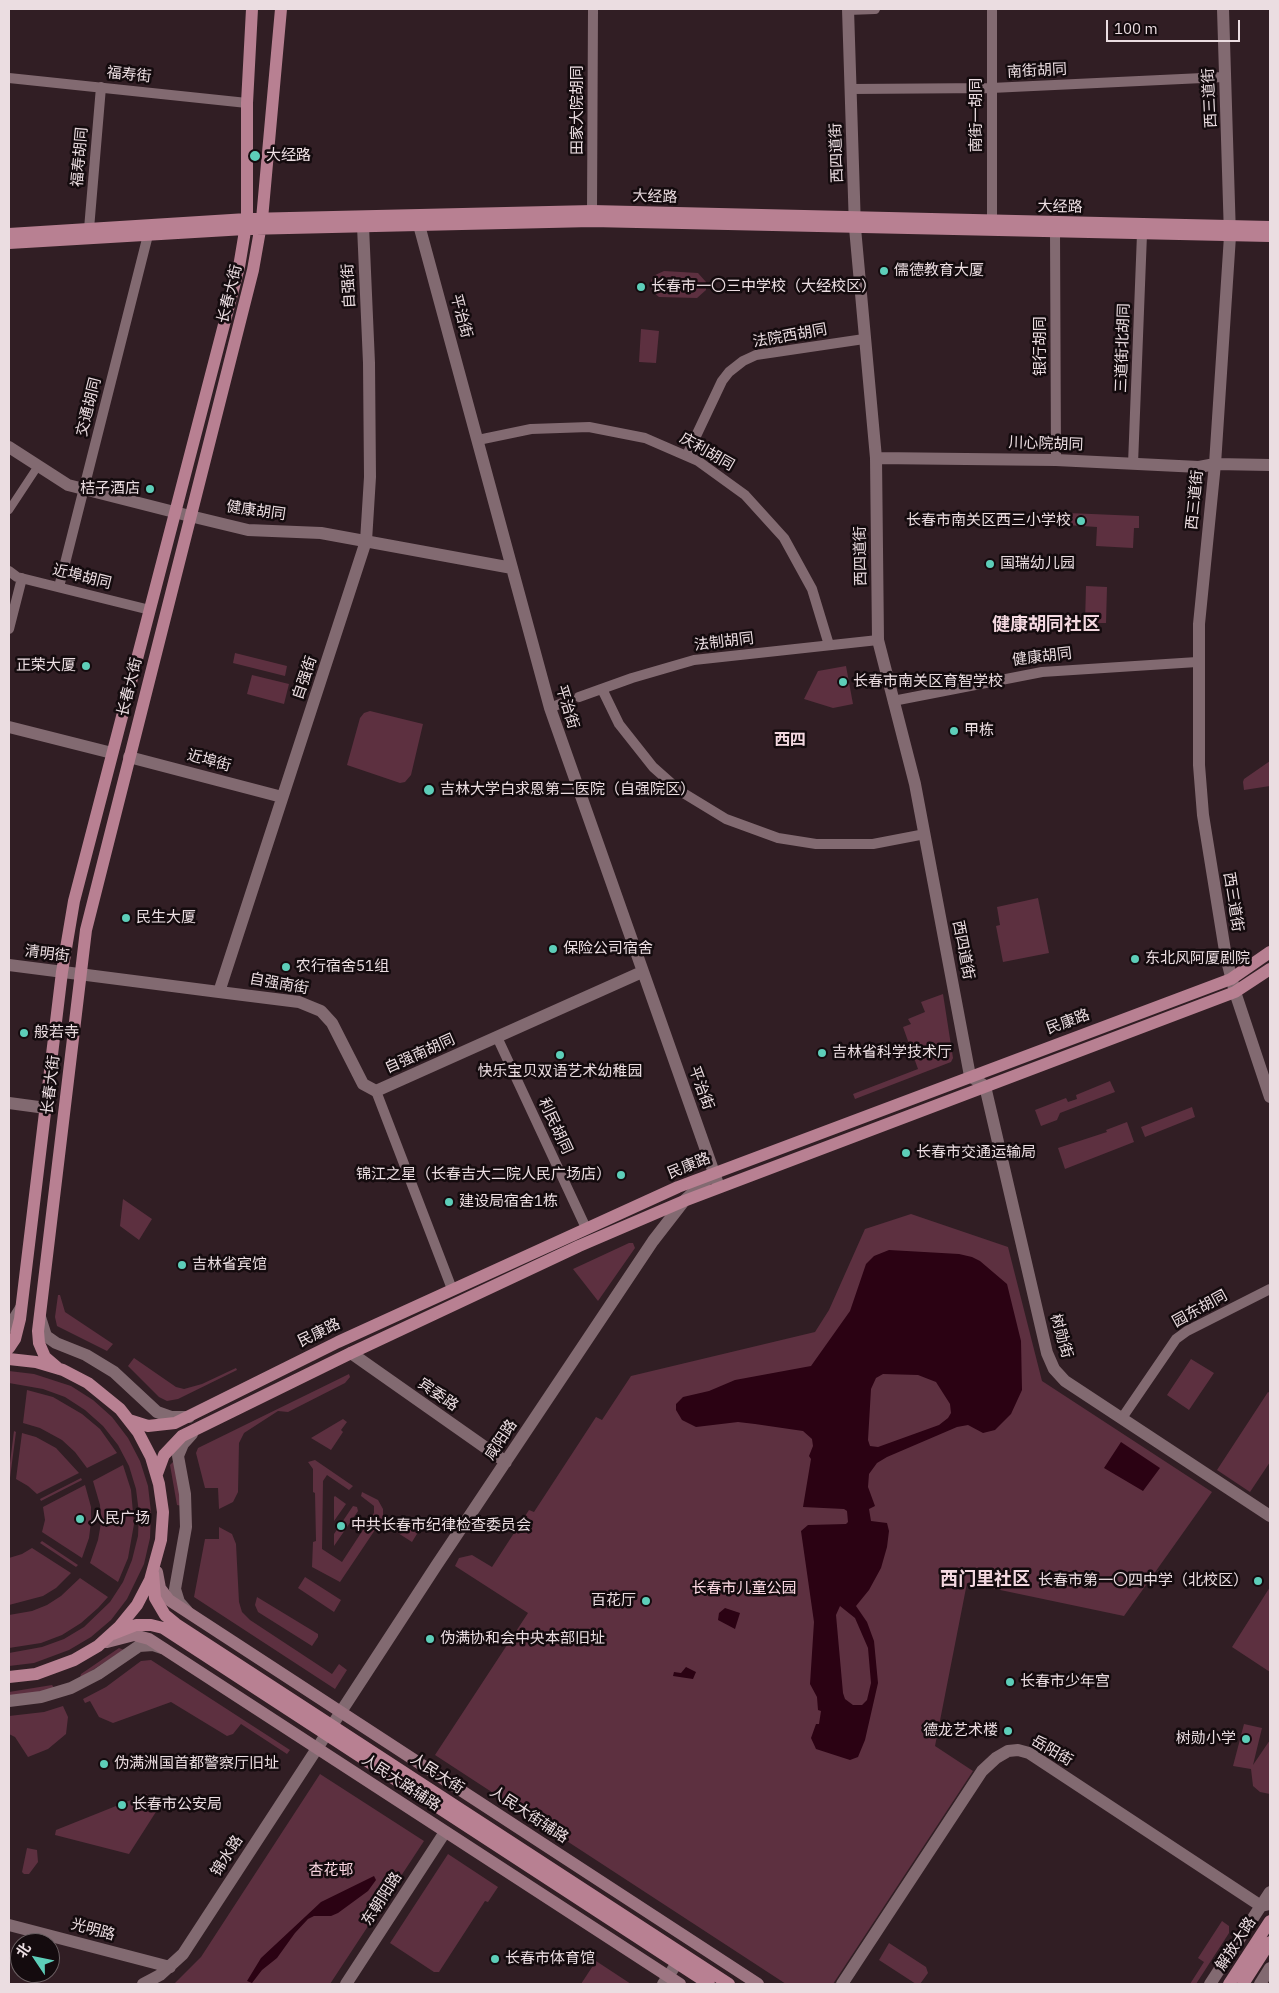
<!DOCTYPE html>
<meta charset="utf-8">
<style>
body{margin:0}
#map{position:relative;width:1279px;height:1993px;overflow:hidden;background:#311e24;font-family:"IBM Plex Sans","Noto Sans SC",sans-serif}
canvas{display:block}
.frame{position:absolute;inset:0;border:10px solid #ebdde1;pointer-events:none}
.north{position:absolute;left:10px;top:1933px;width:50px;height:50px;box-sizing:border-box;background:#140b0e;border:1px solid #6a5f62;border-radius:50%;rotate:304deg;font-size:14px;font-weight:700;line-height:20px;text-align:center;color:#ebdde1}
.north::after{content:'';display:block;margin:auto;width:18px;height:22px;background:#5dceb9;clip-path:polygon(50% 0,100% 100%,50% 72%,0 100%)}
.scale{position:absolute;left:1106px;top:20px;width:134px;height:22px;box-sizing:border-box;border:2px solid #ebdde1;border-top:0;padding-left:6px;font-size:15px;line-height:18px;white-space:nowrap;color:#ebdde1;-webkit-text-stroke:4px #140b0e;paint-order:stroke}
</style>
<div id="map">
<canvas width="1279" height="1993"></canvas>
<div class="frame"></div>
<div class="north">北</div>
<div class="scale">100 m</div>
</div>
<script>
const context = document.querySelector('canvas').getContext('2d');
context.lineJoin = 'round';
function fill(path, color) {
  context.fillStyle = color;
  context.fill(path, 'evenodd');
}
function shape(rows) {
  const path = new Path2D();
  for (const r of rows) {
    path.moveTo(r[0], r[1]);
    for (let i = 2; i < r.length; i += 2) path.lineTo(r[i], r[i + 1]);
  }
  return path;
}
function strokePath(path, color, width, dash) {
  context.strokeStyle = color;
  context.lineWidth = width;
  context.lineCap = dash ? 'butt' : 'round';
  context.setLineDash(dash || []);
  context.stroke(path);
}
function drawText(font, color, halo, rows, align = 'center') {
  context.font = font + ' "IBM Plex Sans","Noto Sans SC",sans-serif';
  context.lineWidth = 5;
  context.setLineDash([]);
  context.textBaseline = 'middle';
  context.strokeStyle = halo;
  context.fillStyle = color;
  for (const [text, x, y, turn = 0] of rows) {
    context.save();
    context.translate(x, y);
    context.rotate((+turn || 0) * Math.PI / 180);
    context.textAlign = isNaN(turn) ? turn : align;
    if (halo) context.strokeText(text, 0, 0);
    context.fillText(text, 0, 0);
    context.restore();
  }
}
fill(shape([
 [664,271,698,273,706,282,706,290,697,298,659,297,653,292,650,284,653,276],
 [641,329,659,331,656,363,639,362],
 [1068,513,1139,516,1139,528,1134,528,1133,548,1096,546,1097,527,1067,525],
 [1086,586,1107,587,1106,623,1085,623],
 [235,653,287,666,285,676,233,663],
 [846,666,853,704,833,708,804,699,818,671],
 [252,675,289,684,284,704,247,694],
 [370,711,423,724,411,775,405,782,400,783,347,765,360,718,364,713],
 [1270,761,1270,786,1244,790,1243,782,1244,779],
 [1038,898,1049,953,1003,962,996,926,1000,925,997,907],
 [943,994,953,1058,951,1062,855,1099,853,1094,918,1069,903,1027,911,1024,908,1019,925,1012,921,1002],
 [1110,1081,1115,1092,1060,1113,1057,1120,1041,1126,1035,1110,1066,1098,1068,1102,1077,1099,1076,1095],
 [1192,1107,1195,1117,1145,1137,1141,1127],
 [1127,1122,1134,1142,1065,1169,1058,1148,1107,1132,1106,1130],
 [123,1199,152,1219,139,1240,120,1226],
 [911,1214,1008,1247,1042,1381,1212,1492,1124,1616,967,1583,935,1746,973,1771,833,1984,786,1984,435,1755,528,1613,455,1566,459,1558,472,1555,492,1567,529,1510,534,1512,596,1417,602,1420,631,1376,815,1332,829,1310,865,1229],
 [629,1243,633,1243,635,1248,598,1301,573,1269],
 [58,1295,60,1295,65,1312,113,1344,107,1351,57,1326,55,1317],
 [134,1358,176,1387,184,1389,202,1384,236,1368,237,1370,178,1399,167,1401,159,1397,128,1366],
 [1191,1359,1214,1373,1189,1410,1167,1395],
 [9,1371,34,1374,71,1386,93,1400,112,1417,128,1438,140,1461,148,1486,151,1512,150,1538,144,1564,127,1599,111,1620,91,1637,69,1650,34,1663,9,1666,9,1653,42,1647,64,1639,84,1627,110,1602,123,1582,132,1560,138,1536,139,1513,136,1489,129,1466,118,1445,103,1426,85,1410,65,1397,43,1389,9,1383],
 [349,1374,350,1377,345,1383,288,1412,278,1411,244,1433,239,1443,238,1492,233,1502,219,1509,218,1488,205,1488,196,1453,198,1448],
 [27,1390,53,1397,82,1414,100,1429,117,1453,87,1468,75,1452,62,1440,40,1428,23,1423],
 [1268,1392,1270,1393,1270,1462,1250,1492,1217,1470],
 [343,1419,347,1422,341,1430,343,1432,331,1450,311,1438],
 [14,1431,16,1432,10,1478,9,1471],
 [22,1433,36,1437,56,1448,79,1473,37,1494,28,1486,16,1479],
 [315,1460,353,1486,349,1490,327,1475,323,1481,322,1549,342,1562,374,1513,374,1506,361,1496,362,1492,378,1500,383,1509,383,1518,340,1582,312,1567,313,1542,316,1541,315,1493,313,1492,313,1469,308,1462],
 [174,1461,182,1506,177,1505,170,1465],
 [123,1465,131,1490,134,1524,128,1558,118,1582,90,1563,98,1540,101,1523,100,1505,93,1481],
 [81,1478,82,1480,41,1501,40,1499],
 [85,1485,91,1507,91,1522,89,1538,82,1558,42,1532,45,1520,43,1507],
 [335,1496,346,1504,334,1521,334,1497],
 [353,1506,357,1507,358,1511,334,1546,334,1534],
 [400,1518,420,1529,412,1542,387,1526,393,1520],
 [219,1527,232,1534,236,1544,239,1602,242,1612,250,1620,332,1674,339,1664,347,1670,335,1689,194,1597,205,1539,219,1539],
 [42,1541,78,1565,76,1567,40,1543],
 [32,1548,71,1573,56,1588,43,1596,9,1605,9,1558,22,1554],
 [305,1577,341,1600,334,1612,298,1588],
 [80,1578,108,1597,98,1608,81,1623,62,1635,41,1643,9,1648,9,1615,32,1611,47,1605,61,1596],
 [1270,1587,1270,1672,1232,1647],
 [257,1597,318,1634,318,1637,312,1646,258,1612,255,1605],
 [119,1648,124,1650,80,1678,81,1674],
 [151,1660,290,1750,287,1754,241,1724,233,1734,227,1736,171,1702,113,1723,99,1717,90,1701,85,1703,83,1699,106,1687,141,1661],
 [52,1685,55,1689,9,1698,9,1692],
 [63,1706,68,1717,66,1734,48,1749,28,1757,15,1737,9,1734,9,1716,44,1712],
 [1244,1724,1262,1728,1253,1765,1270,1740,1270,1794,1260,1792,1253,1786,1251,1769,1233,1766],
 [320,1774,424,1841,330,1984,174,1984,201,1957],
 [146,1794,161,1804,129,1854,55,1835,56,1830],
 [27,1848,37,1850,38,1862,29,1874,24,1874,22,1872],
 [448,1854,498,1887,488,1902,485,1901,439,1972,434,1972,390,1943],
 [1222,1921,1229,1926,1229,1933,1196,1984,1190,1984,1204,1962,1198,1958],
 [889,1943,926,1967,928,1973,920,1984,916,1984,879,1960],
 [596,1961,631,1984,581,1984]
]), '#5d3040');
fill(shape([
 [889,1250,959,1254,972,1257,980,1261,1007,1284,1021,1341,1022,1390,1011,1414,995,1430,983,1433,968,1425,957,1427,887,1457,877,1463,869,1474,868,1487,875,1506,869,1509,871,1521,887,1523,889,1531,887,1547,881,1568,869,1590,856,1606,867,1622,874,1641,878,1683,865,1740,858,1757,850,1760,816,1749,811,1738,816,1724,819,1724,821,1711,818,1710,817,1697,810,1684,814,1622,801,1531,808,1525,846,1524,848,1522,847,1511,844,1509,803,1507,811,1459,809,1456,813,1446,812,1439,803,1431,755,1424,738,1422,696,1427,682,1420,676,1410,676,1404,683,1397,709,1391,735,1380,811,1366,850,1311,866,1264,874,1256],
 [883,1374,918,1375,936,1382,950,1404,951,1413,948,1418,939,1425,878,1447,870,1446,868,1440,871,1389,876,1378],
 [840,1606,855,1618,868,1648,871,1683,867,1700,862,1705,853,1705,845,1699,843,1693,836,1615],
 [1121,1442,1160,1468,1143,1491,1104,1468],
 [725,1608,740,1613,735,1629,718,1620,719,1613],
 [686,1667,696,1672,693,1679,673,1676,674,1672,681,1673],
 [374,1876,376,1880,368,1891,338,1913,331,1916,314,1916,308,1919,295,1933,277,1958,262,1970,252,1983,247,1981,261,1958,321,1902]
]), '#2b0213');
strokePath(shape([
 [562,703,579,697]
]), '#4d3b40', 10, [10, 5]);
strokePath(shape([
 [9,510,38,466]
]), '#826a71', 8);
strokePath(shape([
 [848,10,875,9],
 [9,78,247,103],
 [851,89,991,88,1224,77],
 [592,211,593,9],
 [992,221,992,9],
 [89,229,101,87],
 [1055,232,1056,460],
 [478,440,531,429,589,427,645,438,698,461,745,495,784,538,812,589,829,645],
 [687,455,722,381,729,372,743,361,756,355,864,339],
 [1133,464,1142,234],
 [9,571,17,577,150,610],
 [59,587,148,235],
 [9,629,22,578],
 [602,689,619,724,653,767,680,791,726,819,778,838,816,844,873,844,925,834],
 [579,697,632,678,694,660,878,640],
 [893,701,1042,672,1197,662],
 [550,708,562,703],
 [497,1037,586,1228],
 [376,1091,452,1289],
 [1122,1418,1176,1339,1187,1331,1270,1289]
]), '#826a71', 10);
strokePath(shape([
 [848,9,855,228,876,458,878,640,915,784,970,1076,985,1086,1047,1353,1054,1369,1065,1381,1270,1516],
 [1223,9,1230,236,1215,464,1199,624,1199,765,1203,815,1226,957,1235,992,1270,1097],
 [419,225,550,708,719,1187],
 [9,447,68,485,190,516,248,530,321,533,512,568],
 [876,458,1056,460,1199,467,1215,464,1270,465],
 [9,727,112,753],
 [129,757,282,797],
 [9,965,219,992,366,541,370,477,369,363,363,226],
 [219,992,299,1002,321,1011,332,1023,363,1084,376,1091,642,972],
 [9,1103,46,1108],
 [40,1317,46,1336,56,1343,86,1355,114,1372,157,1412,171,1417,189,1417],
 [9,1327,21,1308],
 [351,1353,506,1462],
 [187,1611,179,1602,175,1589,186,1527,185,1494,178,1456,183,1444,192,1434],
 [9,1701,41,1697,71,1688,98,1674,139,1646,153,1645,162,1648],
 [9,1925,170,1967],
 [143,1984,160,1975,183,1954,436,1566,653,1241,684,1201,713,1174],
 [346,1984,445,1832],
 [663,1984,677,1963],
 [842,1984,982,1771,996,1758,1008,1751,1018,1750,1029,1753,1261,1906,1270,1904],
 [1210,1984,1270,1892],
 [1260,1984,1270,1968]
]), '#826a71', 12);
strokePath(shape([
 [157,1572,160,1588,169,1600,758,1984],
 [107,1642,134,1635,149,1639,680,1984]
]), '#9d7582', 12);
strokePath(shape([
 [9,234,247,219,592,211,1270,227],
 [9,243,245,229,592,221,1270,236],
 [9,1348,15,1339,20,1319,62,972,74,901,239,267,247,219,247,103,252,9],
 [9,1359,36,1362,63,1370,88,1383,120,1409,138,1432,151,1457,159,1484,163,1512,161,1540,150,1580,137,1605,119,1627,98,1646,74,1660,36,1674,9,1677],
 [59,1369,45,1357,39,1343,38,1331,86,930,253,270,262,219,281,9],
 [129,1420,148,1426,175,1423,338,1342,678,1187,1231,979,1270,952],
 [157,1474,164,1455,182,1436,351,1353,579,1246,684,1201,1235,992,1270,969],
 [153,1573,155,1598,165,1615,176,1624,729,1984],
 [113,1634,136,1625,151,1625,163,1628,709,1984],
 [1229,1984,1270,1921],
 [1243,1984,1270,1942]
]), '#b88092', 12);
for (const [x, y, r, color] of [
 [255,156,6,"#5dceb9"],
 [884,271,5,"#5dceb9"],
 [641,287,5,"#5dceb9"],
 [150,489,5,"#5dceb9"],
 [1081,521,5,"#5dceb9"],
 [990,564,5,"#5dceb9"],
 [86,666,5,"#5dceb9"],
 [843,682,5,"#5dceb9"],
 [954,731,5,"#5dceb9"],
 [429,790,6,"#5dceb9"],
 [126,918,5,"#5dceb9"],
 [553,949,5,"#5dceb9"],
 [1135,959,5,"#5dceb9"],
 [286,967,5,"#5dceb9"],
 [24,1033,5,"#5dceb9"],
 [822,1053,5,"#5dceb9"],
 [560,1055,5,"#5dceb9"],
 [906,1153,5,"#5dceb9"],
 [621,1175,5,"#5dceb9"],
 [449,1202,5,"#5dceb9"],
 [182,1265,5,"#5dceb9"],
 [80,1519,5,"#5dceb9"],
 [341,1526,5,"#5dceb9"],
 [1258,1581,5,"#5dceb9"],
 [646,1601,5,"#5dceb9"],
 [430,1639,5,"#5dceb9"],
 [1010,1682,5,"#5dceb9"],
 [1008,1731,5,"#5dceb9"],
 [1246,1739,5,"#5dceb9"],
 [104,1764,5,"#5dceb9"],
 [122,1805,5,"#5dceb9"],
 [495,1959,5,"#5dceb9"]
]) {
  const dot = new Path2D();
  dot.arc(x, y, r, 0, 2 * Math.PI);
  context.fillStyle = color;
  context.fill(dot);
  strokePath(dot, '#140b0e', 2);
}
drawText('15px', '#ebdde1', '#140b0e', [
 ["南街胡同",1037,71,-3],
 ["福寿街",129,75,6],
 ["西三道街",1210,98,-93],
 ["田家大院胡同",578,110,-90],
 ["南街一胡同",977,115,-90],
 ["西四道街",837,153,-92],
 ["福寿胡同",80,157,-85],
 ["大经路",655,197,2],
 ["大经路",1060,207,1],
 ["自强街",349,286,-93],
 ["长春大街",230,294,-76],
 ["平治街",461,316,75],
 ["法院西胡同",790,336,-10],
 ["银行胡同",1041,346,-90],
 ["三道街北胡同",1123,348,-88],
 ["交通胡同",89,407,-76],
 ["川心院胡同",1046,444,2],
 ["庆利胡同",707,452,30],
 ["西三道街",1195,500,-84],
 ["健康胡同",256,511,8],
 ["西四道街",861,556,-91],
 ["近埠胡同",82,577,14],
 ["法制胡同",724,642,-7],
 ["健康胡同",1042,657,-7],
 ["自强街",305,678,-71],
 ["长春大街",130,687,-76],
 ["平治街",567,707,73],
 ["近埠街",209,761,15],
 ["西三道街",1233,902,81],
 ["西四道街",963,950,79],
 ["清明街",47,954,7],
 ["自强南街",279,984,10],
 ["民康路",1068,1022,-20],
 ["自强南胡同",420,1054,-24],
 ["长春大街",51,1085,-83],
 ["平治街",701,1088,70],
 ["利民胡同",555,1126,65],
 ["民康路",689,1166,-22],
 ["园东胡同",1200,1309,-29],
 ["民康路",319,1333,-26],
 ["树勋街",1061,1336,74],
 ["宾委路",438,1395,35],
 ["咸阳路",501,1440,-56],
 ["岳阳街",1052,1751,30],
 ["人民大街",437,1774,33],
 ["人民大路辅路",401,1783,33],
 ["人民大街辅路",529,1815,33],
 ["锦水路",227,1856,-57],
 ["东朝阳路",382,1899,-57],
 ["光明路",93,1930,15],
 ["解放大路",1236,1944,-57]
]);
drawText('15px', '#ebdde1', '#140b0e', [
 ["大经路",266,156],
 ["儒德教育大厦",894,271],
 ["长春市一〇三中学校（大经校区）",651,287],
 ["桔子酒店",140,489,"right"],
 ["长春市南关区西三小学校",1071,521,"right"],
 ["国瑞幼儿园",1000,564],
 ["正荣大厦",76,666,"right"],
 ["长春市南关区育智学校",853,682],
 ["甲栋",964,731],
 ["吉林大学白求恩第二医院（自强院区）",440,790],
 ["民生大厦",136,918],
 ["保险公司宿舍",563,949],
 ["东北风阿厦剧院",1145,959],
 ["农行宿舍51组",296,967],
 ["般若寺",34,1033],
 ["吉林省科学技术厅",832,1053],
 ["快乐宝贝双语艺术幼稚园",560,1072,"center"],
 ["长春市交通运输局",916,1153],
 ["锦江之星（长春吉大二院人民广场店）",611,1175,"right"],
 ["建设局宿舍1栋",459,1202],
 ["吉林省宾馆",192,1265],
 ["人民广场",90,1519],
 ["中共长春市纪律检查委员会",351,1526],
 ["长春市第一〇四中学（北校区）",1248,1581,"right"],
 ["百花厅",636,1601,"right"],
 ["伪满协和会中央本部旧址",440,1639],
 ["长春市少年宫",1020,1682],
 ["德龙艺术楼",998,1731,"right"],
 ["树勋小学",1236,1739,"right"],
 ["伪满洲国首都警察厅旧址",114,1764],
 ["长春市公安局",132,1805],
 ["长春市体育馆",505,1959]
], 'left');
drawText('15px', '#fcd9e3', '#140b0e', [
 ["长春市儿童公园",744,1589],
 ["杏花邨",331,1871]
]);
drawText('bold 16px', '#f3d8e0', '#140b0e', [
 ["西四",790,740]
]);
drawText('bold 18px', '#f3d8e0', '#140b0e', [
 ["健康胡同社区",1046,625],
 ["西门里社区",985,1580]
]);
</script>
